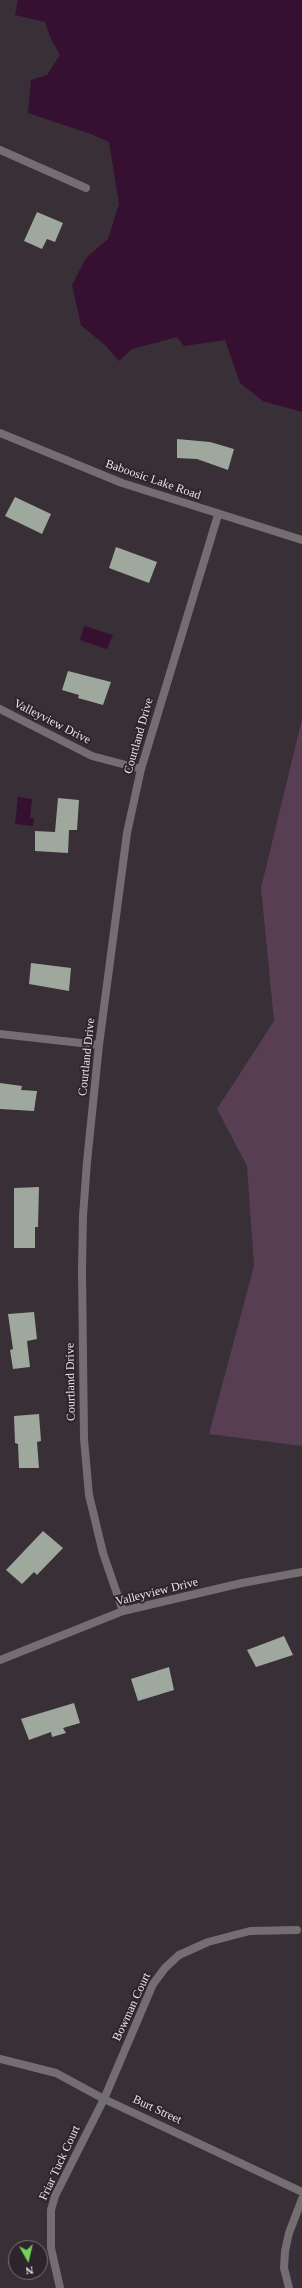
<!DOCTYPE html>
<style>
body{margin:0}
#map{position:relative;width:302px;height:2288px;overflow:hidden;background:#382f37;font-family:Georgia,serif}
canvas{display:block}
.north{position:absolute;left:8px;top:2240px;width:40px;height:40px;box-sizing:border-box;background:#2e252c;border:1px solid #797177;border-radius:50%;rotate:172deg;font-size:11px;font-weight:700;line-height:16px;text-align:center;color:#e9e3e8}
.north::after{content:'';display:block;margin:auto;width:14px;height:18px;background:#76d25a;clip-path:polygon(50% 0,100% 100%,50% 72%,0 100%)}
</style>
<div id="map">
<canvas width="302" height="2288"></canvas>
<div class="north">N</div>
</div>
<script>
const context = document.querySelector('canvas').getContext('2d');
context.lineJoin = 'round';
function fill(path, color) {
  context.fillStyle = color;
  context.fill(path, 'evenodd');
}
function shape(rows) {
  const path = new Path2D();
  for (const r of rows) {
    path.moveTo(r[0], r[1]);
    for (let i = 2; i < r.length; i += 2) path.lineTo(r[i], r[i + 1]);
  }
  return path;
}
function strokePath(path, color, width, dash) {
  context.strokeStyle = color;
  context.lineWidth = width;
  context.lineCap = dash ? 'butt' : 'round';
  context.setLineDash(dash || []);
  context.stroke(path);
}
function drawText(font, color, halo, rows, align = 'center') {
  context.font = font + ' Georgia,serif';
  context.lineWidth = 4;
  context.setLineDash([]);
  context.textBaseline = 'middle';
  context.strokeStyle = halo;
  context.fillStyle = color;
  for (const [text, x, y, turn = 0] of rows) {
    context.save();
    context.translate(x, y);
    context.rotate((+turn || 0) * Math.PI / 180);
    context.textAlign = isNaN(turn) ? turn : align;
    if (halo) context.strokeText(text, 0, 0);
    context.fillText(text, 0, 0);
    context.restore();
  }
}
fill(shape([
 [302,719,302,1446,209,1434,254,1266,247,1166,217,1109,274,1021,261,888]
]), '#573e52');
fill(shape([
 [18,0,302,0,302,412,263,401,240,383,225,340,184,346,177,337,132,349,119,361,105,345,81,325,72,285,86,258,108,239,119,204,109,142,91,134,28,113,31,80,47,75,60,55,51,39,45,22,15,15],
 [84,626,113,635,107,649,80,640],
 [18,797,32,799,30,818,34,818,33,826,15,824]
]), '#351030');
fill(shape([
 [37,212,63,223,55,242,47,239,42,249,24,241],
 [177,439,210,442,234,449,228,470,197,459,177,458],
 [15,497,51,514,42,534,5,516],
 [116,547,157,562,149,583,109,568],
 [68,671,111,682,103,705,78,698,79,695,62,690],
 [58,798,79,800,77,830,69,830,68,853,35,851,35,831,55,832],
 [31,963,71,968,69,991,29,984],
 [0,1083,22,1086,21,1090,37,1091,34,1111,0,1109],
 [39,1187,38,1227,35,1227,35,1248,14,1248,14,1188],
 [34,1312,37,1339,27,1341,30,1367,13,1369,10,1350,13,1349,8,1314],
 [39,1414,41,1441,37,1442,39,1468,19,1468,18,1444,15,1443,14,1416],
 [43,1531,63,1548,37,1575,34,1572,22,1584,6,1570],
 [284,1636,293,1655,256,1667,247,1650],
 [169,1667,174,1690,138,1701,131,1679],
 [74,1703,80,1723,63,1728,66,1733,52,1737,51,1732,29,1740,21,1719]
]), '#9fa89c');
strokePath(shape([
 [0,150,86,188],
 [0,709,92,756,141,769],
 [0,1034,99,1045],
 [123,1611,103,1553,89,1495,84,1439,82,1270,83,1216,87,1162,99,1045,127,833,141,769,218,515],
 [0,1660,123,1611,242,1583,302,1572],
 [0,2059,56,2073,104,2099,302,2192],
 [60,2288,51,2248,51,2210,55,2196,104,2099,153,1984,165,1968,179,1955,208,1942,250,1931,297,1930],
 [289,2288,284,2268,285,2251,289,2233,302,2199]
]), '#736e72', 8);
strokePath(shape([
 [0,433,122,483,302,540]
]), '#736e72', 8);
drawText('12px', '#e9e3e8', '#2e252c', [
 ["Baboosic Lake Road",153,480,19],
 ["Valleyview Drive",52,722,27],
 ["Courtland Drive",139,736,-74],
 ["Courtland Drive",87,1057,-84],
 ["Courtland Drive",71,1382,-91],
 ["Valleyview Drive",157,1592,-14],
 ["Bowman Court",132,2007,-65],
 ["Burt Street",157,2110,25],
 ["Friar Tuck Court",60,2163,-65]
]);
</script>
